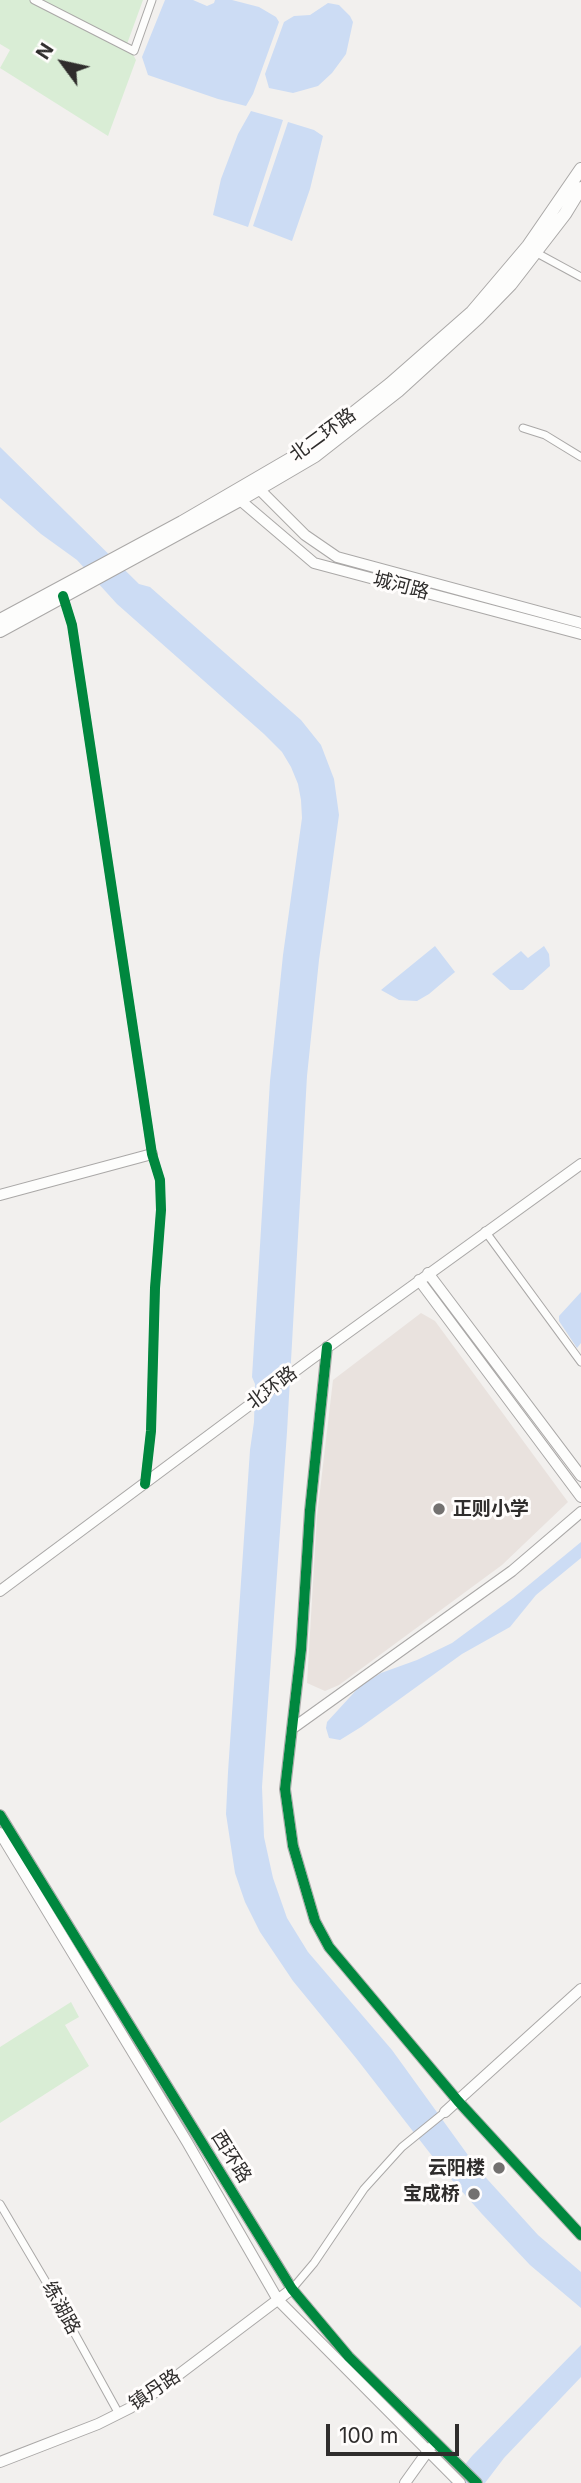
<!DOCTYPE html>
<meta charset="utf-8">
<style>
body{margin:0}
#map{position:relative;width:581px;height:2483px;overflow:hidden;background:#f2f0ee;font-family:Inter,sans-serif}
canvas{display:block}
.north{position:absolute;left:28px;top:28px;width:70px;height:70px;-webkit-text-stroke:5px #fffdfc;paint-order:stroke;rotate:303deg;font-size:19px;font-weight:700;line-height:28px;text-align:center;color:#2f2d2c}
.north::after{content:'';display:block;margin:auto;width:24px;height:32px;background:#2f2d2c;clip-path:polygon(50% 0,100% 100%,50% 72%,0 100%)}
.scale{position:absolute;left:326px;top:2424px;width:133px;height:32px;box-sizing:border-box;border:4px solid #2f2d2c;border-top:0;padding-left:9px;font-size:21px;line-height:24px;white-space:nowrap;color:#2f2d2c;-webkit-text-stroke:5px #fffdfc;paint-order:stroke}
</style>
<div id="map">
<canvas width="581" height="2483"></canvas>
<div class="north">N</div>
<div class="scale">100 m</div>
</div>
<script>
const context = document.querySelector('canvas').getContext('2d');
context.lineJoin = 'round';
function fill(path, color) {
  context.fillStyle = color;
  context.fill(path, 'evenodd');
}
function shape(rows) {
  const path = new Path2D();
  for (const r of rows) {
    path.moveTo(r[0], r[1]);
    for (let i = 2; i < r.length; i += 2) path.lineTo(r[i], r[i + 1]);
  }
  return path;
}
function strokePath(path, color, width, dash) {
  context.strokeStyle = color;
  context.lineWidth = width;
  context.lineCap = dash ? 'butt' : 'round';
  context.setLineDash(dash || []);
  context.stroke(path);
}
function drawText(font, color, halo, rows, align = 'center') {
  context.font = font + ' Inter,"Noto Sans SC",sans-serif';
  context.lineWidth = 6;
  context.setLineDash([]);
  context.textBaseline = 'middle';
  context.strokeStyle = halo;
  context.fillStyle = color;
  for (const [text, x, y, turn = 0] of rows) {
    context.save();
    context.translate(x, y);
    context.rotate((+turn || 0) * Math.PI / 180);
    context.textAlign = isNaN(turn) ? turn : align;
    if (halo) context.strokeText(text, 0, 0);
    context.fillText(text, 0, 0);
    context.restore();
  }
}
fill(shape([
 [421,1313,435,1321,568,1502,502,1565,339,1685,325,1691,307,1683,317,1516,333,1380]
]), '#e9e2de');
fill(shape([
 [0,0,143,0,127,44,136,60,108,136,0,68,10,50,0,44],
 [71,2002,79,2017,65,2025,89,2066,0,2123,0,2047]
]), '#d9edd5');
fill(shape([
 [165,0,193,0,207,6,214,3,215,0,232,0,259,7,276,17,279,22,253,94,246,106,218,99,148,75,142,57],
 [328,3,339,5,350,16,353,22,346,54,332,73,318,86,293,93,269,88,265,74,284,22,294,16,310,15],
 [251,111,283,120,248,227,213,215,221,179,238,134],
 [288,122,314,130,323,136,310,189,292,241,253,226],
 [0,447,139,584,150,587,301,720,321,745,334,779,339,815,319,960,307,1076,287,1432,262,1787,264,1837,273,1878,287,1918,308,1952,392,2050,478,2169,538,2235,581,2272,581,2308,530,2265,482,2214,443,2170,356,2058,293,1981,260,1932,245,1902,235,1873,226,1814,228,1772,250,1450,254,1422,255,1384,252,1377,270,1081,283,955,302,818,301,800,298,784,291,767,282,752,264,734,117,604,77,560,41,534,0,498],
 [435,946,455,972,429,994,417,1001,399,1000,381,990],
 [544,946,549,954,550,966,523,990,510,990,492,974,521,951,528,958],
 [581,1292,581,1343,577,1348,559,1321,559,1316],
 [581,1542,581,1558,536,1595,510,1627,462,1654,361,1727,340,1740,329,1738,326,1728,327,1722,360,1686,381,1673,417,1660,452,1643,513,1598],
 [581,2345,581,2377,504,2458,485,2483,450,2483,472,2456]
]), '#ccdcf4');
const street = shape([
 [34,0,134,51,152,0],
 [535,252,581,277],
 [523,428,545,435,581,457],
 [63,596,72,625,152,1154,160,1180,161,1210,155,1288,151,1431,145,1483],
 [485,1231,581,1362],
 [0,2204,49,2287,119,2414],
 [292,2289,314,2263,364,2189,402,2147,445,2112]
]);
const secondary = shape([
 [260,490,305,535,337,557,581,623],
 [240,500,314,563,581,634],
 [0,1195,152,1154],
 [428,1273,581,1476],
 [419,1280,581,1497],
 [327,1347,310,1510,301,1650,285,1789,293,1846,315,1921,329,1947,458,2101,581,2235],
 [0,1591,310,1360,581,1164],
 [293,1728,512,1571,581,1512],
 [0,1815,292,2289,349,2357,477,2483],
 [0,1833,187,2142,278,2300,460,2483],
 [445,2112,581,1989],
 [0,2462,98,2424,130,2408,157,2391,292,2289],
 [405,2483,430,2448]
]);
const primary = shape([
 [0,620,182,522,309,448,390,384,472,312,528,246,581,169],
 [0,631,240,500,315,456,398,391,478,318,511,284,565,214,581,188]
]);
strokePath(street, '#aaa8a7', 9);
strokePath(secondary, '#aaa8a7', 12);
strokePath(primary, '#aaa8a7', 14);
strokePath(street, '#fdfdfc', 7);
strokePath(secondary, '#fdfdfc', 10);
strokePath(primary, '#fdfdfc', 12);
strokePath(shape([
 [63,596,72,625,152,1154,160,1180,161,1210,155,1288,151,1431,145,1484],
 [327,1347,310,1510,301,1650,285,1789,293,1846,315,1921,329,1947,458,2101,581,2235],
 [0,1815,292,2289,349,2357,477,2483]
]), '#00873e', 10);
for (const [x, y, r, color] of [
 [439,1509,7,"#737170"],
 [499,2168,7,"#737170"],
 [474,2194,7,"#737170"]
]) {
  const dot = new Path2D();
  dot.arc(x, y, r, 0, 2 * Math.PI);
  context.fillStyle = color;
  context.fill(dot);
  strokePath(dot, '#fffdfc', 2.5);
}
drawText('19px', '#2f2d2c', '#fffdfc', [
 ["北二环路",323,435,-36],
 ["城河路",401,586,15],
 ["北环路",272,1388,-37],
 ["西环路",231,2157,58],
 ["练湖路",61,2308,61],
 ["镇丹路",155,2390,-34]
]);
drawText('bold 19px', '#2f2d2c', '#fffdfc', [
 ["正则小学",453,1509,"left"],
 ["云阳楼",485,2168],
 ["宝成桥",460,2194]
], 'right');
</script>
